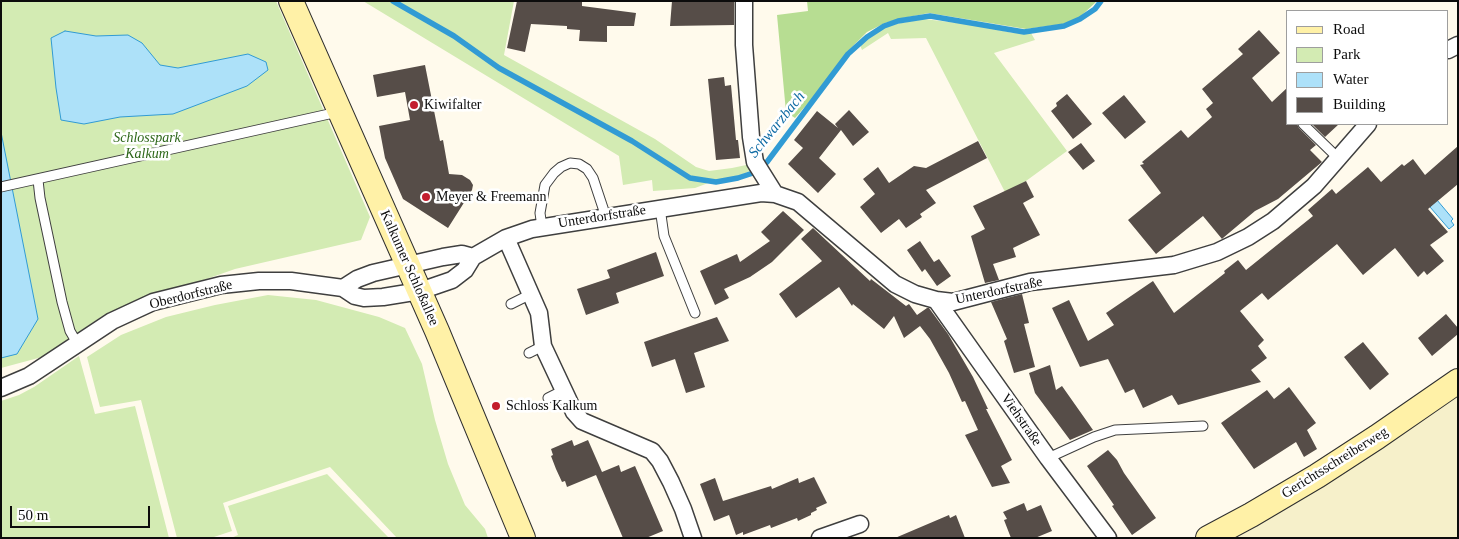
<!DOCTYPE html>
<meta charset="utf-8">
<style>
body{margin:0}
#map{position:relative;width:1459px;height:539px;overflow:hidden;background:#fffaec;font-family:"Times New Roman",serif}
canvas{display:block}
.frame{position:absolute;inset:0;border:2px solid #0c0c0c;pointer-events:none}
.legend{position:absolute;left:1286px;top:10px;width:162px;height:115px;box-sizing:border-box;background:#fff;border:1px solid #9e9e9e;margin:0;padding:6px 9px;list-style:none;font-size:15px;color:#0c0c0c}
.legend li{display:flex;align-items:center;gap:10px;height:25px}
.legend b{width:25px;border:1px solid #9e9e9e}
.scale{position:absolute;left:10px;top:506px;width:140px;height:22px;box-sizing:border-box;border:2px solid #0c0c0c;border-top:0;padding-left:6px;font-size:15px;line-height:18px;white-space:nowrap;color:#0c0c0c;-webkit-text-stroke:4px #fff;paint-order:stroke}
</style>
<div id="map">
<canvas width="1459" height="539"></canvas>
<div class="frame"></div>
<ul class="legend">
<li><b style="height:6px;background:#fff1a7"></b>Road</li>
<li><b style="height:14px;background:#d3ebb3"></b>Park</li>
<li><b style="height:14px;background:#ade1f9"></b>Water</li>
<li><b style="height:14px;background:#564d48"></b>Building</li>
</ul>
<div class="scale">50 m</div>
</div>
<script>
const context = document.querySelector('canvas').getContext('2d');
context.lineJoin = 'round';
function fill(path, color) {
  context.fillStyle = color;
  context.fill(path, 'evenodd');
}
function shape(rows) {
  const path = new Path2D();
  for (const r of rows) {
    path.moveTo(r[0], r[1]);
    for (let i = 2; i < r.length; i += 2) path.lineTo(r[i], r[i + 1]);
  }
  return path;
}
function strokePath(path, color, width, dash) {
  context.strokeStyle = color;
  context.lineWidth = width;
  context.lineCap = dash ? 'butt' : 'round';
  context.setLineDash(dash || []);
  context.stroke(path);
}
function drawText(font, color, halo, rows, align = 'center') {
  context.font = font + ' "Times New Roman",serif';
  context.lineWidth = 5;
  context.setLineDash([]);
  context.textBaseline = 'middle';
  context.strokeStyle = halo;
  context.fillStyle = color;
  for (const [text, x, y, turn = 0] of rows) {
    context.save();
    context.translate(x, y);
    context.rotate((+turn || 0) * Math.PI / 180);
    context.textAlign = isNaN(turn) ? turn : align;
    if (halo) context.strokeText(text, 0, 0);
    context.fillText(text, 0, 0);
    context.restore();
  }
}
fill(shape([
 [1458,393,1458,538,1228,538,1382,449]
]), '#f6f0ca');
fill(shape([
 [1,1,276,1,370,217,361,240,235,269,104,315,42,357,1,368],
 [363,1,514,1,504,55,655,139,696,167,709,171,732,168,751,164,753,170,738,176,716,180,695,188,653,191,652,180,623,185,619,156],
 [924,19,975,25,1013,33,1031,33,1035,40,994,53,1067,151,1026,181,1005,192,926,38,891,39,888,33,862,50,860,45,885,26],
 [268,295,316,300,379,317,405,328,422,364,435,420,448,464,465,505,485,529,488,538,397,538,330,467,223,503,232,531,211,538,177,538,141,400,100,407,87,357,121,335,166,317,215,305],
 [79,356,95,414,135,406,169,538,1,538,1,401,19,395,34,387],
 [327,474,389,538,231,538,238,535,228,506]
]), '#d3ebb3');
fill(shape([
 [807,1,1097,1,1080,17,1063,24,1026,29,929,13,898,19,885,23,867,32,850,49,823,86,795,118,786,112,777,15,808,11]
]), '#b7dd92');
const water = shape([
 [65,31,96,36,128,35,142,43,160,65,178,68,248,54,266,62,268,70,247,86,173,114,120,117,84,124,61,120,56,88,51,38,65,31],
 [1,132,38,319,17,354,1,358,1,132],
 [1437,200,1453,219,1451,221,1454,225,1449,229,1430,207,1437,200]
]);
fill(water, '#ade1f9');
strokePath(water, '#319bd4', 1);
strokePath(shape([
 [393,1,454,36,499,68,632,141,690,178,716,182,738,178,753,173,767,162,848,54,867,37,884,26,898,21,930,16,1024,32,1064,26,1080,19,1095,9,1101,1]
]), '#319bd4', 5.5);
fill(shape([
 [517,1,582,1,582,6,636,13,634,26,607,26,607,42,579,41,580,30,567,29,567,26,531,24,525,52,507,48],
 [672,1,734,1,734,25,670,26],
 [1259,30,1280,53,1252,78,1272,102,1288,87,1288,124,1297,124,1299,128,1316,145,1310,150,1322,162,1278,199,1255,211,1223,238,1222,239,1203,216,1156,254,1128,220,1161,193,1140,165,1144,164,1142,162,1181,130,1188,138,1212,117,1206,109,1213,103,1202,89,1243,54,1238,49],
 [425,65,440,141,443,140,449,174,462,175,470,180,473,185,472,190,448,228,403,199,385,158,379,126,410,120,405,92,377,97,373,75],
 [724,77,725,86,731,85,736,140,738,140,740,158,716,160,708,79],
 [1067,94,1092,124,1073,139,1051,111,1057,106,1056,103],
 [1124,95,1146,122,1125,139,1102,113],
 [849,110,869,132,853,146,841,130,819,158,836,174,818,193,788,164,803,148,794,140,817,111,838,128,835,124],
 [1312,124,1339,124,1325,137],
 [978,141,987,158,926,190,936,203,920,214,922,217,906,228,899,219,881,233,860,207,875,194,863,179,878,167,889,183,914,166,926,168],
 [1081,143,1095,161,1083,170,1068,152],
 [1458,146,1458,184,1428,209,1448,232,1430,245,1444,261,1427,275,1424,271,1418,277,1395,248,1363,275,1337,244,1268,300,1262,293,1240,311,1264,340,1258,346,1267,358,1251,370,1261,382,1178,405,1172,395,1143,408,1134,389,1125,393,1108,359,1080,367,1052,308,1069,300,1088,341,1114,325,1106,313,1153,281,1174,313,1225,273,1224,271,1238,260,1246,270,1313,216,1308,210,1332,189,1336,194,1368,167,1381,182,1402,164,1404,166,1413,159,1425,175],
 [1026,181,1034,197,1023,203,1040,235,1013,248,1016,257,993,264,999,280,985,283,971,236,985,229,973,206],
 [783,211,804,230,772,262,750,277,724,289,729,298,715,305,700,271,737,254,740,262,770,241,761,232],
 [813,228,870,281,871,279,906,306,909,304,917,315,927,308,929,308,948,334,973,377,988,409,986,409,1012,460,1001,466,1010,483,992,487,965,435,978,430,965,401,962,402,949,373,930,339,920,326,904,338,894,316,884,329,853,304,852,306,839,287,796,318,779,294,822,261,801,239],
 [920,241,934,262,939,259,951,276,937,286,925,269,922,272,907,250],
 [656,252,664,276,616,293,619,303,586,315,577,289,610,278,607,270],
 [1022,294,1029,323,1024,324,1035,367,1014,373,1004,341,1007,339,991,302],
 [1446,314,1458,328,1458,334,1432,356,1418,338],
 [717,317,729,341,694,353,705,387,686,393,675,359,652,367,644,342],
 [1363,342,1389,374,1370,390,1344,357],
 [1050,365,1056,390,1062,386,1093,430,1070,440,1035,393,1029,373],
 [1289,387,1316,423,1307,430,1317,449,1304,457,1296,442,1254,469,1221,423,1267,390,1274,399],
 [572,440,574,446,588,440,602,472,619,465,621,472,635,466,663,531,646,538,623,538,596,475,567,487,565,481,562,482,556,469,551,456,553,455,551,449],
 [1108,450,1117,460,1124,473,1156,518,1132,535,1112,506,1114,505,1087,466],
 [814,477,827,503,816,508,817,510,811,513,811,515,798,521,797,518,771,528,770,525,743,535,743,532,736,535,729,515,714,521,700,484,715,478,723,501,771,486,772,489,798,478,799,483],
 [1024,503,1027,511,1041,505,1052,531,1035,538,1011,538,1004,520,1007,519,1003,512],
 [949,515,950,518,956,515,965,538,895,538]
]), '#564d48');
const lane = shape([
 [1303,124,1338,158],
 [38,180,40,198,62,302,70,331,77,343],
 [1,187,338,112],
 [660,208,664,236,695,313],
 [542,227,540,213,545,185,554,173,561,167,570,163,579,164,587,169,593,178,606,217],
 [511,304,531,294],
 [529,353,543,346],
 [548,398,564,390],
 [1048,458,1094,437,1115,430,1203,426]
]);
const street = shape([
 [744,1,744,45,751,137,755,162,775,194],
 [1448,50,1458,45],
 [506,238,539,313,543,346,574,412,582,421,652,451,660,461,671,482,683,509,693,538],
 [343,288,357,279,373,273,443,257,462,254,473,257],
 [936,300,1048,458,1108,538],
 [1,388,29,376,112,321,153,302,221,285,259,281,291,281,343,288,355,296,364,298,383,297,420,291,452,280,465,270,473,257,506,238,532,229,761,193,775,194,798,202,895,284,915,294,936,300,953,302,1030,282,1174,265,1217,252,1248,237,1273,221,1314,186,1368,124],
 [820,538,860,524]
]);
const secondary = shape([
 [291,1,437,331,523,538],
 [1208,538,1251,515,1317,476,1377,437,1458,381]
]);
strokePath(lane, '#3f3f3f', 11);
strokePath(street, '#3f3f3f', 19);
strokePath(secondary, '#2e2e2e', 26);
strokePath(lane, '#fff', 9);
strokePath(street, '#fff', 16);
strokePath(secondary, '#fff1a7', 24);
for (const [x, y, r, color] of [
 [414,105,5,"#c31d2e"],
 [426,197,5,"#c31d2e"],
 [496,406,5,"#c31d2e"]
]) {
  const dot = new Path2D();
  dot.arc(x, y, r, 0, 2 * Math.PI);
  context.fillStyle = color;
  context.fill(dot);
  strokePath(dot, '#fff', 2);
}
drawText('14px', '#0c0c0c', '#fff', [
 ["Kiwifalter",424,105],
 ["Meyer & Freemann",436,197],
 ["Schloss Kalkum",506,406]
], 'left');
drawText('italic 14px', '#2e671a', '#fff', [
 ["Schlosspark",147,138],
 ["Kalkum",147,154]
]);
drawText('14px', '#0c0c0c', '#fff', [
 ["Unterdorfstraße",602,217,-9],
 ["Kalkumer Schloßallee",409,268,66],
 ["Unterdorfstraße",999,291,-12],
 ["Oberdorfstraße",191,295,-14],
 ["Viehstraße",1021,420,55],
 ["Gerichtsschreiberweg",1335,463,-32]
]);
drawText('italic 15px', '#0f6ba4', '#fff', [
 ["Schwarzbach",777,125,-51]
]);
</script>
